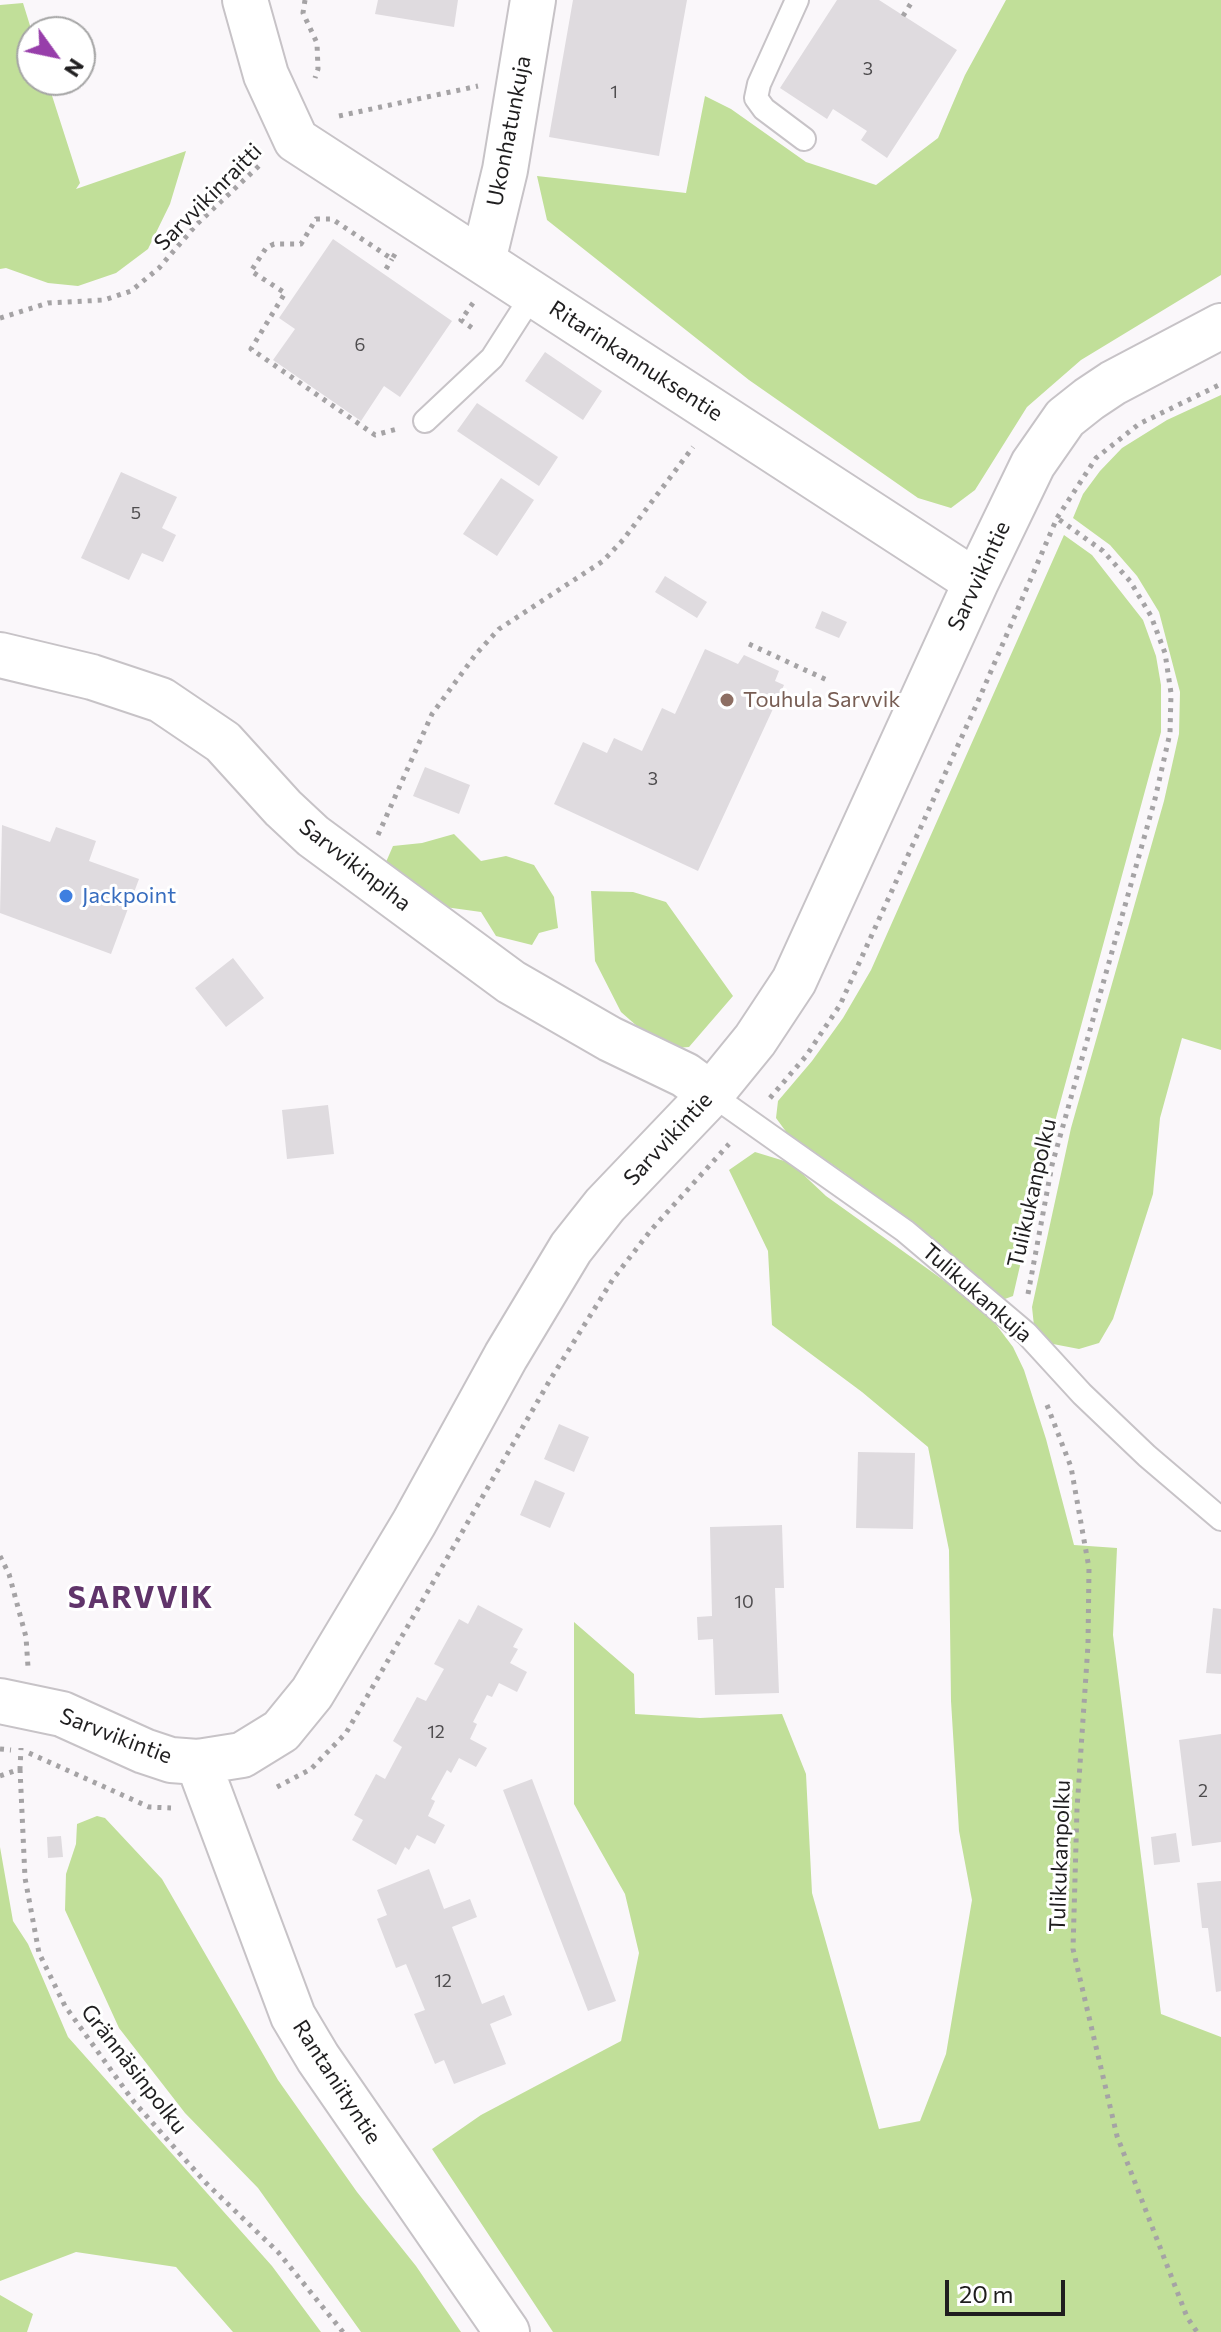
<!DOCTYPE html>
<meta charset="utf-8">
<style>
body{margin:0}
#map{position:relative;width:1221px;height:2332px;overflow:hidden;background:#faf7fa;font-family:Commissioner,sans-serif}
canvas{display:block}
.north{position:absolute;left:16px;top:16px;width:80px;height:80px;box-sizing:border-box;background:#fff;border:2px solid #a5a5a5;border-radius:50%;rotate:123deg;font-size:22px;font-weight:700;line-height:32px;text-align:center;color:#1f1e1f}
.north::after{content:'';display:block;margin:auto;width:28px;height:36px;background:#973eaa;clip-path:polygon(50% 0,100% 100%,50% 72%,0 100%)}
.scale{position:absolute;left:945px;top:2280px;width:120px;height:36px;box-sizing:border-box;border:4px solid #1f1e1f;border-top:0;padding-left:10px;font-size:24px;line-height:28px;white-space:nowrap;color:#1f1e1f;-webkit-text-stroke:6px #fff;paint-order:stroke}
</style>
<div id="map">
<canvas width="1221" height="2332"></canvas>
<div class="north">N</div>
<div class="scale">20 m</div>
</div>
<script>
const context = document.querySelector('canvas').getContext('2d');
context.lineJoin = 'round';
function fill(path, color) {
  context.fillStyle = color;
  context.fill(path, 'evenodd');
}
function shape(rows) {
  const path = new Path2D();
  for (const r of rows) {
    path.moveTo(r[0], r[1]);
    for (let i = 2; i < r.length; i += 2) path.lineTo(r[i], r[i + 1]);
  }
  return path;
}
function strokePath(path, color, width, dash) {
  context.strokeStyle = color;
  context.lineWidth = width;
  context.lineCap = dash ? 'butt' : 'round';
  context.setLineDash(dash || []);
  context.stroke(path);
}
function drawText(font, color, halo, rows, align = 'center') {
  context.font = font + ' Commissioner,sans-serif';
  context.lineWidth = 6;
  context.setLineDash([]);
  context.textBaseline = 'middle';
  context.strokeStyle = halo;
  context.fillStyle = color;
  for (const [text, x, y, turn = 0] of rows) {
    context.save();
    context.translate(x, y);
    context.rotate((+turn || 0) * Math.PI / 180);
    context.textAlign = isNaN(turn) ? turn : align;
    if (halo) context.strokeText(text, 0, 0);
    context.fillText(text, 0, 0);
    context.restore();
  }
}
fill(shape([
 [1006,0,1221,0,1221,275,1081,360,1027,407,975,490,951,508,918,498,749,380,547,220,537,176,686,193,705,96,731,109,806,162,876,185,938,138,965,75],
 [23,3,32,32,32,80,47,80,80,183,76,189,186,151,170,204,148,249,116,273,78,286,48,283,6,268,0,269,0,5],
 [1221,395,1221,1050,1182,1038,1160,1118,1153,1194,1113,1319,1099,1343,1079,1349,1053,1344,1034,1326,1032,1307,1071,1128,1164,801,1179,734,1180,692,1159,612,1137,576,1110,545,1073,518,1083,494,1100,471,1122,448,1167,420],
 [1064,535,1092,555,1143,620,1156,656,1161,685,1161,732,1044,1162,1013,1296,1002,1300,846,1174,787,1133,776,1118,778,1101,812,1061,843,1018,871,970],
 [454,834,481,861,506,856,534,865,554,897,558,928,539,933,532,945,496,936,481,912,416,903,406,878,386,862,393,846,422,843],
 [591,891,633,892,666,902,733,996,689,1047,663,1049,621,1012,595,961],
 [755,1152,791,1163,826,1196,985,1310,1013,1347,1024,1370,1046,1439,1074,1545,1117,1548,1113,1635,1161,2014,1221,2037,1221,2332,553,2332,432,2149,481,2115,621,2041,639,1953,625,1894,574,1804,574,1622,634,1674,635,1714,700,1718,782,1714,806,1774,812,1893,879,2129,920,2121,946,2054,972,1900,959,1831,951,1701,949,1550,928,1447,862,1392,772,1325,768,1251,729,1170],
 [97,1816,105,1818,162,1879,278,2080,357,2192,416,2266,461,2332,361,2332,258,2188,185,2113,119,2028,65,1910,66,1874,76,1844,77,1824],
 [0,1847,13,1921,28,1944,68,2037,272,2266,321,2332,233,2332,176,2267,76,2252,0,2281],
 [0,2295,33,2314,27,2332,0,2332]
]), '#c1df99');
fill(shape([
 [378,0,458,0,454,27,375,14],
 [573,0,687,0,659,156,549,137],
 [837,0,879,0,957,50,887,158,861,140,867,131,833,109,827,119,780,88],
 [333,239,452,321,400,397,384,386,361,421,273,360,295,329,279,318],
 [545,352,602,391,583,420,525,381],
 [477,403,558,457,539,486,457,431],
 [121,472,177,497,162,528,176,535,163,562,142,553,129,580,81,558],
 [501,478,534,500,497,556,463,534],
 [665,576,707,602,697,618,655,592],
 [822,611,847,622,839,638,815,628],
 [705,649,738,664,744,655,779,671,775,681,784,685,698,871,554,804,583,742,607,753,614,738,642,751,662,708,675,714],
 [425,767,470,785,459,814,413,796],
 [2,825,50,842,56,827,96,841,89,861,139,879,111,954,0,913],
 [233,958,264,998,226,1027,195,988],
 [328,1105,334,1154,287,1159,282,1110],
 [559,1424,589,1437,574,1472,544,1459],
 [858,1452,915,1453,913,1529,856,1528],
 [535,1480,565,1493,550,1528,520,1515],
 [782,1525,784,1588,775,1588,779,1693,715,1695,713,1639,698,1640,697,1617,712,1616,710,1527],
 [478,1605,523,1629,513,1647,518,1649,510,1663,527,1672,517,1692,499,1683,492,1697,487,1695,473,1722,477,1724,470,1739,487,1748,476,1767,459,1758,451,1773,447,1770,431,1799,435,1801,428,1816,445,1825,435,1844,417,1835,409,1850,405,1847,396,1865,352,1840,363,1820,354,1815,376,1774,385,1779,402,1747,393,1741,417,1697,426,1701,444,1669,434,1664,459,1619,468,1624],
 [1213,1608,1221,1609,1221,1674,1206,1673],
 [1221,1734,1221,1842,1192,1846,1179,1740],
 [532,1779,616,2001,588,2011,503,1790],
 [1176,1833,1180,1862,1154,1865,1151,1837],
 [61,1836,63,1857,48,1858,47,1837],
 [429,1869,444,1909,470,1899,477,1917,452,1927,482,2004,504,1995,512,2015,490,2024,506,2064,454,2084,444,2060,435,2064,414,2014,425,2010,406,1964,396,1968,377,1919,387,1915,377,1890],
 [1221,1881,1221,1991,1216,1992,1208,1928,1202,1928,1197,1883]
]), '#dfdbdf');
const service = shape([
 [797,0,759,84,756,98,764,109,804,139],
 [425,421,492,358,533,294],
 [711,1094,905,1231,1027,1334,1082,1394,1147,1456,1221,1519]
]);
const minor = shape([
 [245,0,266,75,296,140,976,582],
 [483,261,505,170,533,0],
 [0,655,92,677,161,700,223,742,283,808,313,836,511,982,610,1039,685,1075,711,1094],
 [0,1701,62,1714,144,1751,171,1760,198,1762,242,1755,281,1731,312,1693,414,1523,506,1356,571,1248,605,1205,711,1094,755,1040,794,981,976,582,1033,464,1065,418,1089,399,1113,383,1221,326],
 [198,1762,293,2016,318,2058,507,2332]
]);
strokePath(service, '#c7c3c7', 26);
strokePath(minor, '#c7c3c7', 48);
strokePath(shape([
 [305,0,303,13,317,43,318,69,315,78],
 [903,16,913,0],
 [339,116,478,86],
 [395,254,392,259,332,219,316,219,301,244,274,244,266,248,251,271,285,293,251,349,375,435,397,429],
 [386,269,392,259],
 [473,303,461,320,475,330],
 [0,318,48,303,104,300,131,291,159,268,197,224,262,163],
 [749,644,829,681],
 [378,835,432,714,476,654,499,629,603,561,623,540,693,447],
 [770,1098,806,1056,840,1005,979,699,1057,518,1096,458,1139,424,1221,384],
 [1028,1294,1052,1165,1155,799,1170,733,1171,693,1165,653,1151,616,1130,581,1103,551,1057,518],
 [1047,1405,1071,1467,1089,1568,1088,1645,1077,1809,1073,1949,1117,2136,1187,2317,1197,2332],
 [0,1556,9,1574,26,1637,28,1667],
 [0,1749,11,1750],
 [29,1753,149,1807,171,1808],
 [20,1769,25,1878,39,1953,65,2006,134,2102,206,2183,278,2252,343,2332],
 [0,1776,20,1769,21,1748],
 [277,1787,311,1769,346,1733,550,1380,613,1279,651,1230,729,1144]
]), '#a5a3a5', 5, [4, 6]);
strokePath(service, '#fff', 22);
strokePath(minor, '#fff', 44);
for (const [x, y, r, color] of [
 [727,700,8,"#8d6e63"],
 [66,896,8,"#3f7fe0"]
]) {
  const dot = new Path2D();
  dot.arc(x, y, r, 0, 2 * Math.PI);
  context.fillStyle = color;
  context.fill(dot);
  strokePath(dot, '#fff', 3);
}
drawText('18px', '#4f4d4f', null, [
 ["3",868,69],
 ["1",614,92],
 ["6",360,345],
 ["5",136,513],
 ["3",653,779],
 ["10",744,1602],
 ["12",436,1732],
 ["2",1203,1791],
 ["12",443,1981]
]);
drawText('22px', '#1f1e1f', '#fff', [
 ["Ukonhatunkuja",509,131,-79],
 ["Sarvvikinraitti",208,197,-45],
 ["Ritarinkannuksentie",636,361,33],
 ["Sarvvikintie",979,576,-65],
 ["Sarvvikinpiha",355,865,38],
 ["Sarvvikintie",668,1139,-47],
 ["Tulikukanpolku",1032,1193,-77],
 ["Tulikukankuja",977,1293,41],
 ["Sarvvikintie",116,1736,21],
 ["Tulikukanpolku",1060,1856,-88],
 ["Grännäsinpolku",134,2069,52],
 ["Rantaniityntie",337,2082,57]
]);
drawText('22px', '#785e54', '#fff', [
 ["Touhula Sarvvik",743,700]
], 'left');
drawText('22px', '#366cbe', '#fff', [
 ["Jackpoint",82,896]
], 'left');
context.letterSpacing = '2px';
drawText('bold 30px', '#60346a', '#fff', [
 ["SARVVIK",141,1598]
]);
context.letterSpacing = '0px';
</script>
